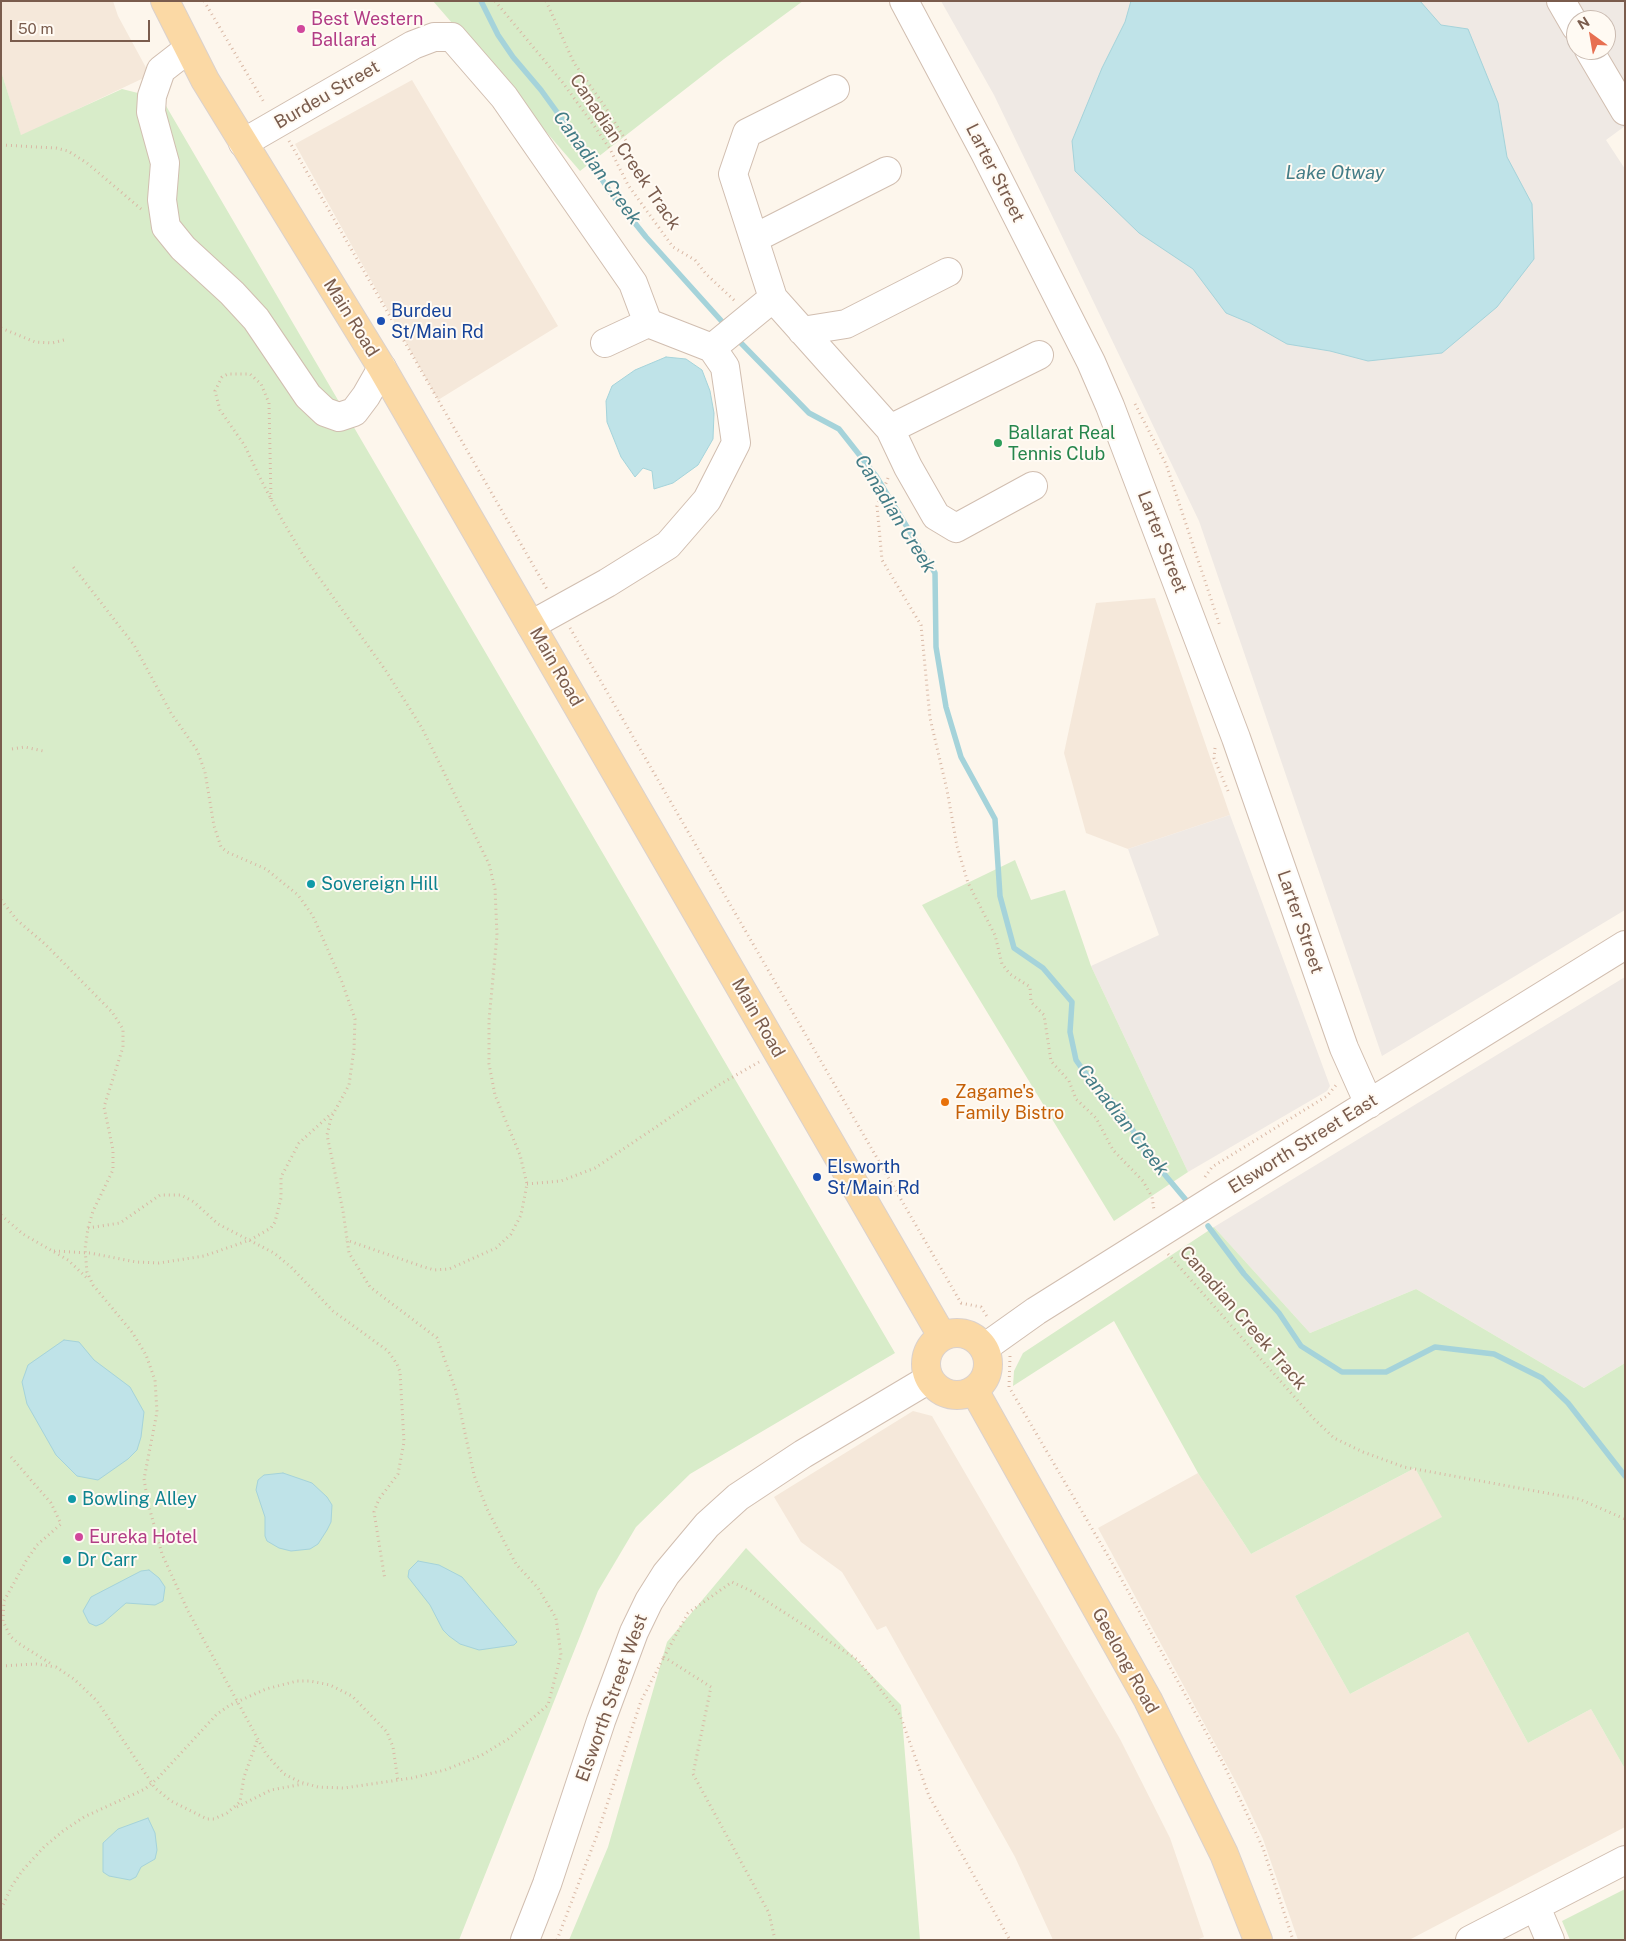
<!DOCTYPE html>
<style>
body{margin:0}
#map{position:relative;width:1626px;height:1941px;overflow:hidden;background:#fdf6ec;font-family:"Public Sans",sans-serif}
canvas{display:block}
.frame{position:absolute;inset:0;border:2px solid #7a5c4d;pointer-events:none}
.north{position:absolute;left:1566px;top:10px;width:50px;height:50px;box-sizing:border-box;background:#fffaf3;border:1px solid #cabbb1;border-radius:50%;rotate:328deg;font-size:14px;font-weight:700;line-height:20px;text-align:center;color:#7a5c4d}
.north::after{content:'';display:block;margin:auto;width:18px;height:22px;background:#e76f51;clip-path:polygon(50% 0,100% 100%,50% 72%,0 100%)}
.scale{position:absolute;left:10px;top:20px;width:140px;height:22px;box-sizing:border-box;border:2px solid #7a5c4d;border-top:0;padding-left:6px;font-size:15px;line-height:18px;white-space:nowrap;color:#7a5c4d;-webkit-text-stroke:4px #fffaf3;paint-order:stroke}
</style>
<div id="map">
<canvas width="1626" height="1941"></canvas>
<div class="frame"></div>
<div class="north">N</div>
<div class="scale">50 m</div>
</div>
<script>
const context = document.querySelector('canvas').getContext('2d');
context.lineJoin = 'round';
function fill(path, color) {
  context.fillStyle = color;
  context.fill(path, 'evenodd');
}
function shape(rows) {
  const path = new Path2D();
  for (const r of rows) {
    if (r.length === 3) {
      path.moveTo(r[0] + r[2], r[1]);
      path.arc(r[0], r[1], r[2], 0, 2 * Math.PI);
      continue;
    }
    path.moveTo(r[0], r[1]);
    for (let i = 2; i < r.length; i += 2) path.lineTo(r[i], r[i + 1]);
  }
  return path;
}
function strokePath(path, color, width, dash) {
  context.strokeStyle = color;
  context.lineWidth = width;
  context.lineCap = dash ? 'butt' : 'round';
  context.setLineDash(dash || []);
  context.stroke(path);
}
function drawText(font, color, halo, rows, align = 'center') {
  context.font = font + ' "Public Sans",sans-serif';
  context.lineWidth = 4;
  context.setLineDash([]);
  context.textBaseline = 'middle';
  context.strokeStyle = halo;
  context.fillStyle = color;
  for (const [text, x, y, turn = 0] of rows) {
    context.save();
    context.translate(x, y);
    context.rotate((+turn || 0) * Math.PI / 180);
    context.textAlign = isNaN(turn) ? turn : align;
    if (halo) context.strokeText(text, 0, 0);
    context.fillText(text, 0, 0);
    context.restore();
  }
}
fill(shape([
 [1,1,113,1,118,16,150,75,21,136,1,71],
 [412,80,558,326,438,400,295,144],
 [1155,598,1230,815,1128,849,1086,833,1064,753,1096,603],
 [913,1411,932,1416,1120,1739,1170,1838,1204,1937,1196,1940,1053,1940,1015,1857,886,1626,877,1630,842,1572,801,1542,774,1497],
 [1415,1468,1443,1517,1295,1596,1350,1694,1468,1632,1528,1743,1591,1709,1625,1769,1625,1827,1409,1940,1298,1940,1263,1839,1238,1786,1098,1528,1198,1473,1251,1554]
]), '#f5e8da');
fill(shape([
 [941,1,1625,1,1625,126,1606,140,1625,169,1625,910,1382,1056,1199,521,994,95],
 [1576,20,1606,20,1606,50,1576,50],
 [1230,815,1330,1086,1327,1091,1188,1172,1091,966,1159,935,1128,849],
 [1625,977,1625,1363,1584,1388,1416,1289,1310,1333,1214,1227]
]), '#efe9e4');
fill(shape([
 [433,1,803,1,724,59,580,171],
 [1,71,21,135,122,89,162,99,895,1353,690,1474,636,1527,598,1591,459,1940,1,1940],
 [1015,860,1031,900,1065,890,1091,966,1188,1172,1114,1221,922,905],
 [1214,1227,1310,1333,1416,1289,1584,1388,1625,1363,1625,1769,1591,1709,1528,1743,1468,1632,1350,1694,1295,1596,1442,1517,1415,1468,1251,1554,1198,1473,1114,1321,1013,1386,1014,1371,1023,1353],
 [746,1548,901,1705,920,1940,569,1940,608,1847,667,1642],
 [1625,1889,1625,1940,1570,1940,1562,1921]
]), '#d8ecc9');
const water = shape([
 [1131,1,1420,1,1441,25,1468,29,1498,103,1507,157,1532,204,1534,259,1497,307,1442,353,1368,361,1330,351,1287,344,1250,323,1226,313,1193,269,1139,233,1075,171,1072,141,1102,68,1125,22,1131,1],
 [666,357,686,359,702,370,710,391,714,413,713,439,698,465,673,483,654,489,652,471,643,468,635,477,621,457,607,422,606,401,612,386,635,370,666,357],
 [64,1340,79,1342,94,1360,130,1387,144,1412,141,1437,137,1450,128,1459,98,1480,77,1476,56,1455,27,1404,22,1382,28,1365,64,1340],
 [283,1473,312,1483,327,1497,332,1505,331,1522,327,1530,318,1544,310,1549,291,1551,279,1548,267,1541,265,1536,265,1517,256,1490,258,1480,264,1475,283,1473],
 [418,1561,439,1565,462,1577,517,1642,514,1645,479,1650,460,1644,449,1636,443,1630,430,1605,408,1577,409,1570,418,1561],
 [149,1570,159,1578,165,1587,163,1601,155,1605,126,1603,103,1623,96,1626,89,1623,83,1611,91,1597,141,1571,149,1570],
 [148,1818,155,1833,157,1850,155,1859,141,1867,136,1877,130,1880,109,1876,103,1872,103,1843,118,1829,148,1818]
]);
fill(water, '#bfe3e8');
strokePath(water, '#a5d3da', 1);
strokePath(shape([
 [481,1,498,35,513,57,541,90,575,137,610,192,646,237,726,326],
 [739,341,809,413,839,429,876,476,935,573,936,647,946,707,961,757,995,819,1000,896,1014,948,1043,968,1072,1002,1070,1032,1076,1060,1083,1070,1122,1112,1145,1151,1186,1200],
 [1208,1226,1244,1274,1279,1313,1301,1346,1342,1372,1386,1372,1435,1347,1494,1354,1542,1378,1568,1403,1625,1476]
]), '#a5d3da', 5.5);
const minor = shape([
 [904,1,985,153,1091,362,1110,406,1236,738,1344,1048,1369,1104],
 [1561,1,1576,27],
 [188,49,161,70,152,96,151,112,165,163,162,200,166,227,183,248,232,293,256,319,308,396,325,412,339,417,354,412,366,396,382,368],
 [1589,50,1625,111],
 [243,143,413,45,434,37,452,37,504,97,633,283,648,323],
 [755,238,887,171],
 [773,298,733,174,747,133,835,89],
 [802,331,846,324,948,272],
 [712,348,773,298,890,429,1039,355],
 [890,429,908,467,936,516,956,528,1033,486],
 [531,625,607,583,668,545,707,500,736,443,725,367,712,348,648,323,605,343],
 [984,1348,1036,1311,1216,1198,1625,945],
 [1536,1907,1550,1940],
 [525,1940,547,1884,601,1721,634,1632,649,1601,666,1574,707,1525,738,1497,803,1454,929,1379],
 [1470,1940,1625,1860]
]);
const major = shape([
 [165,1,205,80,382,368,942,1336],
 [957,1364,31],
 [974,1390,1148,1700,1224,1854,1258,1940]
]);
strokePath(minor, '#d1beb0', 30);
strokePath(major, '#dad1cd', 30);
strokePath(shape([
 [204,1,265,104],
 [495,1,563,83,595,127,610,149,628,185,673,247,695,260,706,274,735,301],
 [546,1,574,63,606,108,628,144],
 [289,141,548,591],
 [1,145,56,148,68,151,87,163,141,209],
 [1,328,35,342,52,343,64,340],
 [1135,404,1166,464,1220,626],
 [888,478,877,506,882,560,921,625,930,718,947,790,957,846,968,883,995,935,1002,964,1010,974,1030,987,1031,1002,1044,1015,1051,1061,1069,1081,1076,1099,1096,1118,1113,1150,1143,1181,1152,1197,1154,1210],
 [271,499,269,403,261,384,250,374,228,374,222,377,215,391,220,410,245,446,259,476,271,499,281,518,303,555,386,671,422,728,489,864,495,889,497,935,489,1020,489,1064,495,1095,520,1155,527,1184,521,1215,511,1234,496,1248,449,1269,434,1270,421,1266,346,1240],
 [570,628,961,1303,981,1307,988,1318],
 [1215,748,1214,758,1228,791],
 [12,749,25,747,43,751],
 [1,900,17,920,45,944,112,1012,123,1029,123,1047,104,1107,113,1150,113,1170,93,1211,88,1228,85,1249,87,1272,93,1285,132,1332,146,1355,155,1380,157,1412,144,1479,148,1503,162,1554,188,1611,266,1754,284,1774,300,1782,318,1787,344,1788,412,1778,445,1770,482,1755,508,1739,548,1705,561,1655,556,1618,538,1588,516,1564,487,1509,474,1475,456,1391,437,1338,370,1287,349,1253,343,1211,327,1135,331,1118,349,1085,354,1049,355,1019,342,982,313,916,298,895,266,869,227,852,221,847,214,826,205,772,197,750,171,713,134,645,71,564],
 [1205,1177,1212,1167,1327,1096,1337,1084],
 [527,1184,561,1181,595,1168,717,1086,759,1062],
 [1,1215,23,1234,68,1260,88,1279],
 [88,1228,120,1223,160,1195,181,1195,194,1202,218,1224,274,1253,291,1267,333,1311,388,1351,397,1364,400,1372,404,1442,398,1474,379,1499,374,1512,385,1580],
 [54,1251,90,1253,136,1262,159,1263,204,1256,250,1240,271,1228,275,1222,281,1198,281,1177,299,1143,332,1113],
 [1168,1254,1313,1418,1334,1438,1363,1452,1404,1467,1579,1499,1625,1519],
 [1010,1356,1009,1387,1118,1573,1223,1763,1263,1848,1293,1940],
 [11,1457,51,1503,61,1524,37,1545,26,1561,4,1601,3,1621,10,1636,18,1643,53,1665],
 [1,1666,36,1664,56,1667,74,1679,97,1701,155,1788,171,1801,207,1819,214,1819,227,1813,240,1802,244,1777,258,1738],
 [237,1807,271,1790,303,1784],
 [1,1909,12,1886,22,1871,44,1847,63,1831,84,1817,145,1789,158,1778,217,1714,230,1705,266,1689,297,1681,310,1681,330,1685,352,1696,387,1732,393,1747,398,1781],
 [557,1940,597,1835,641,1701,664,1657],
 [775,1940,769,1913,693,1774,711,1687,664,1657,688,1613,732,1582,751,1591,858,1660,900,1715,929,1796,1010,1940]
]), '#d9b8a5', 3, [1, 4]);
strokePath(minor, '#fff', 28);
strokePath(major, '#fbd9a5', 28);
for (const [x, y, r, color] of [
 [301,29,5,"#d1479c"],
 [381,321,5,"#1a4fb4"],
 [998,443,5,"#2e9e5b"],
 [311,884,5,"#0f9aa8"],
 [945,1102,5,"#e8710a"],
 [817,1177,5,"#1a4fb4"],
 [72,1499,5,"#0f9aa8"],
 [79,1537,5,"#d1479c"],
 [67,1560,5,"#0f9aa8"]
]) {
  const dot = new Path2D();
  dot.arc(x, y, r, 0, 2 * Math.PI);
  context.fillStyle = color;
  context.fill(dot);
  strokePath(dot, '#fffaf3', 2);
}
drawText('18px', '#b23c85', '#fffaf3', [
 ["Best Western",311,19],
 ["Ballarat",311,40],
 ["Eureka Hotel",89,1537]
], 'left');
drawText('18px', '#7a5c4d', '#fffaf3', [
 ["Burdeu Street",327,95,-30],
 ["Canadian Creek Track",625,152,56],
 ["Larter Street",995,173,63],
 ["Main Road",351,318,58],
 ["Larter Street",1162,542,69],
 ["Main Road",556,667,60],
 ["Larter Street",1300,922,71],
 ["Main Road",758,1018,60],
 ["Elsworth Street East",1303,1144,-32],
 ["Canadian Creek Track",1243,1318,49],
 ["Geelong Road",1125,1661,61],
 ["Elsworth Street West",612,1698,-70]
]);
drawText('18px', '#164399', '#fffaf3', [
 ["Burdeu",391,311],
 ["St/Main Rd",391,332],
 ["Elsworth",827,1167],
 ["St/Main Rd",827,1188]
], 'left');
drawText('18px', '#27864d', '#fffaf3', [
 ["Ballarat Real",1008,433],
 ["Tennis Club",1008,454]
], 'left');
drawText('18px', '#0d838f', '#fffaf3', [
 ["Sovereign Hill",321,884],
 ["Bowling Alley",82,1499],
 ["Dr Carr",77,1560]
], 'left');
drawText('18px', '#c56008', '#fffaf3', [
 ["Zagame's",955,1092],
 ["Family Bistro",955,1113]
], 'left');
drawText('italic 19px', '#437c86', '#fffaf3', [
 ["Canadian Creek",597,168,54],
 ["Lake Otway",1335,173],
 ["Canadian Creek",895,514,58],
 ["Canadian Creek",1123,1120,52]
]);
</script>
